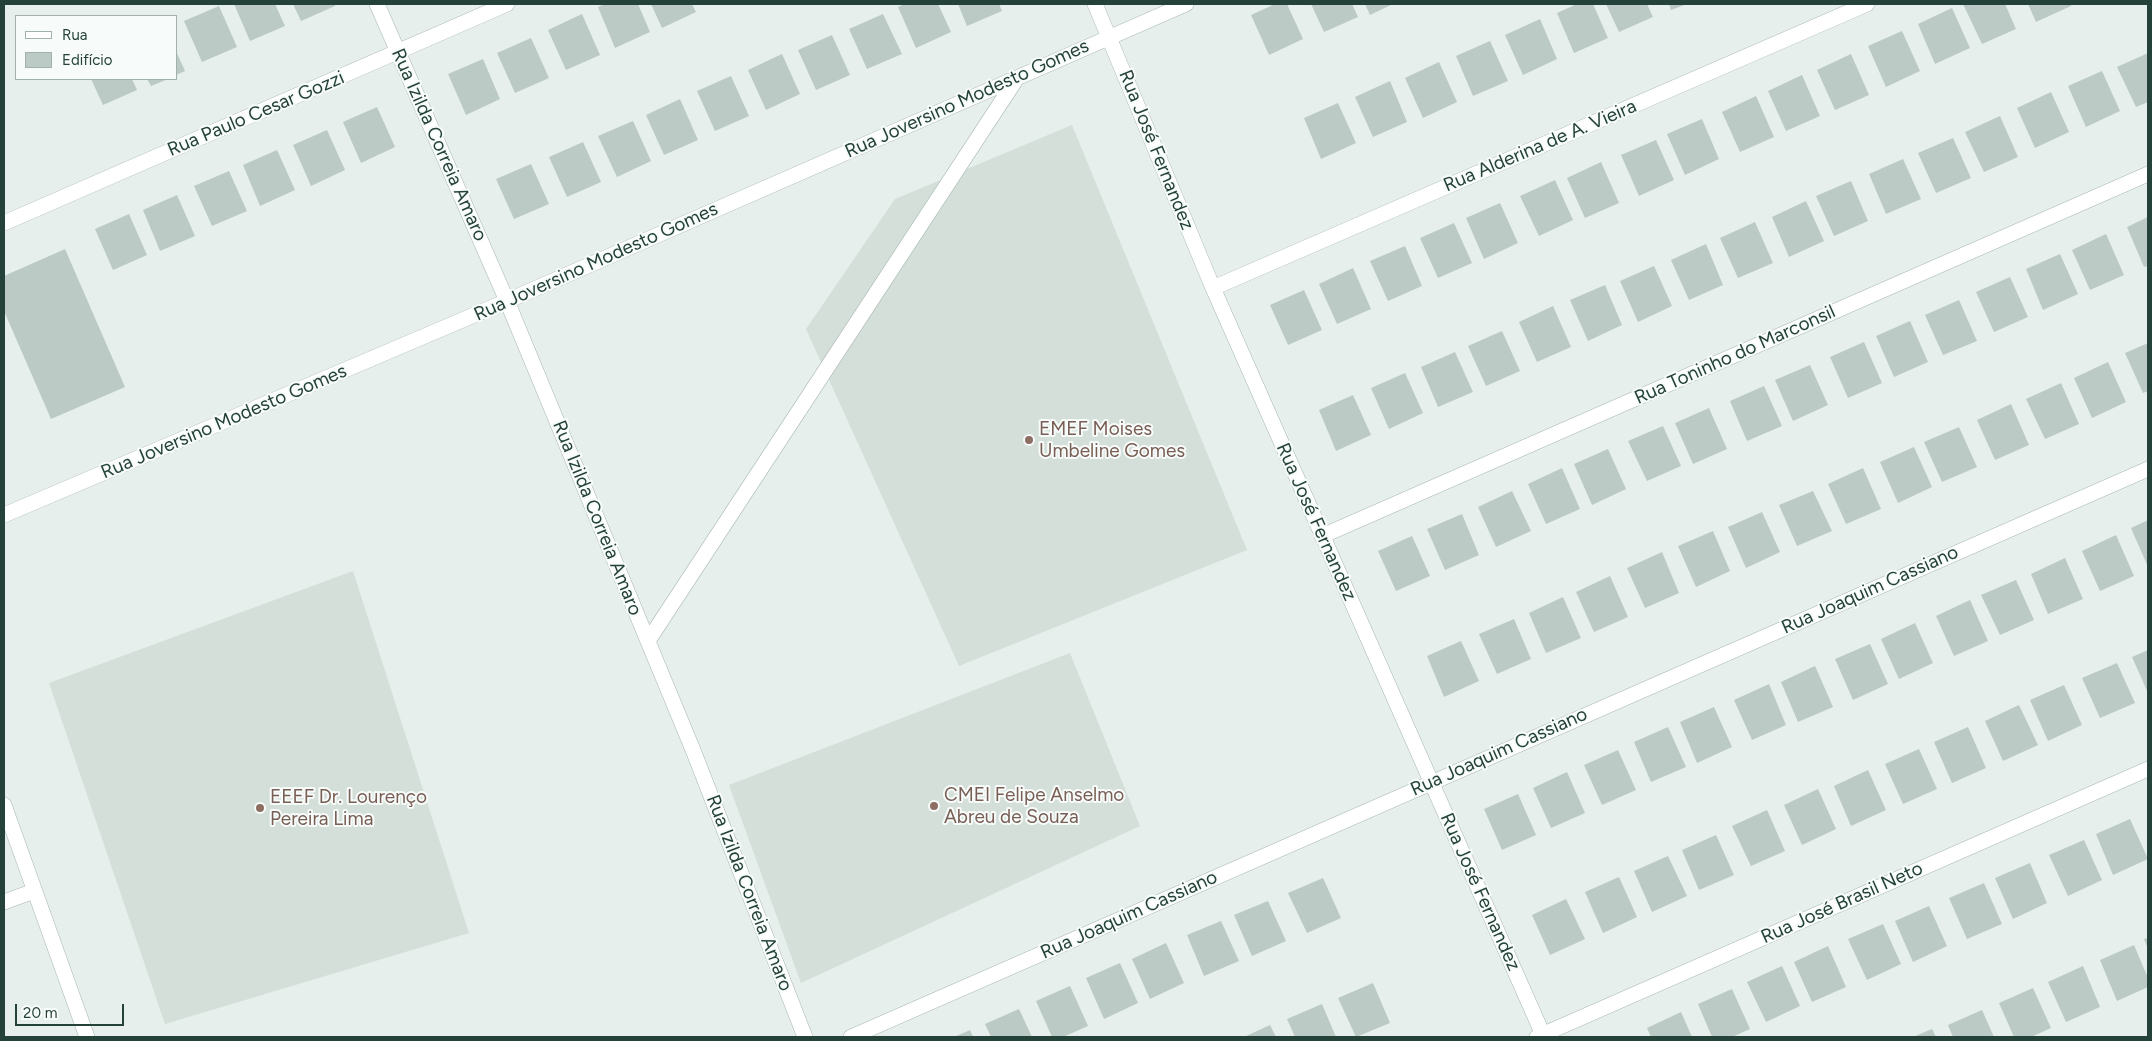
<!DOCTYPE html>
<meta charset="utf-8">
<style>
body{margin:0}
#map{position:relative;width:2152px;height:1041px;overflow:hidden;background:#e6efeb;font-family:Figtree,sans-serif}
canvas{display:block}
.frame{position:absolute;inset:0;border:5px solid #24423a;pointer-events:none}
.legend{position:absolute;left:15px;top:15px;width:162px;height:65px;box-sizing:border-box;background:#f7fbf9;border:1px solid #a3b1ad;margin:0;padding:6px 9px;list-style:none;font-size:15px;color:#24423a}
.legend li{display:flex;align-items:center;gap:10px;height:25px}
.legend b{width:25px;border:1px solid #a3b1ad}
.scale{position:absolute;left:15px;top:1004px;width:109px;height:22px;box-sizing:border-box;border:2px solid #24423a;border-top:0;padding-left:6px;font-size:15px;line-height:18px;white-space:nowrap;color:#24423a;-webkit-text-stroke:4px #f7fbf9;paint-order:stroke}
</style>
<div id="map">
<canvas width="2152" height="1041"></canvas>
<div class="frame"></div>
<ul class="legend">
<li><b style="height:6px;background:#fff"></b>Rua</li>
<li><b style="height:14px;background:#bbcac4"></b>Edifício</li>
</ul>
<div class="scale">20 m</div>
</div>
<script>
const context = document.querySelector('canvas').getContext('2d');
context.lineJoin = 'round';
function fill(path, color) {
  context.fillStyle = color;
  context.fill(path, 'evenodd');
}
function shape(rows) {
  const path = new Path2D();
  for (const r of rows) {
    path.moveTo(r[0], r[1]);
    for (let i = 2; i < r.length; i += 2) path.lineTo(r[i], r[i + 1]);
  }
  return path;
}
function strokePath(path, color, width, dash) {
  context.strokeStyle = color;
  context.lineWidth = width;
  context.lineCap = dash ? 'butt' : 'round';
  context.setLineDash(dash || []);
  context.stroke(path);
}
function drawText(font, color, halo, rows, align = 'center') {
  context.font = font + ' Figtree,sans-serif';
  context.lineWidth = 4;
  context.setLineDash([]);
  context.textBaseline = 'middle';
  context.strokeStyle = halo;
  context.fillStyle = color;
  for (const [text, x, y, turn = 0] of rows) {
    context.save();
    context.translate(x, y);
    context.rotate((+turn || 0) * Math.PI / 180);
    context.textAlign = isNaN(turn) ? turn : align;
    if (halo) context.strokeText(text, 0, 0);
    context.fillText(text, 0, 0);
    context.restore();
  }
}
fill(shape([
 [1072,125,1247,550,959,666,806,329,895,199],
 [353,571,469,933,165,1024,49,683],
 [1070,653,1140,826,801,983,729,785]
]), '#d4dfda');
fill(shape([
 [234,4,275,4,285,26,250,41],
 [293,4,334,4,335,6,301,21],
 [605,4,638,4,650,32,615,48,598,7],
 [651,4,692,4,696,12,662,28],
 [905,4,938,4,951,32,916,48,898,7],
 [958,4,999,4,1002,11,967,26],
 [1275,4,1287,4,1303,39,1269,55,1251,15],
 [1311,4,1352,4,1358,17,1324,32],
 [1365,4,1393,4,1370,15],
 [1577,4,1593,4,1608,38,1574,53,1557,13],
 [1606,4,1647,4,1653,17,1619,32],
 [1669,4,1687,4,1671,10],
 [1963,4,2005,4,2016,29,1982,44],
 [2028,4,2070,4,2071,6,2036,22],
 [219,6,237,47,202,62,184,21],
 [1952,8,1970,48,1935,64,1918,24],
 [582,14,600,55,566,70,548,30],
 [883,14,902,54,867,69,849,29],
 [1540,19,1557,59,1523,75,1505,35],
 [1902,31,1920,71,1886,87,1868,46],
 [832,35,850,75,816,90,798,50],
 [531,38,549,78,515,93,497,53],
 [1490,41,1508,81,1473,96,1456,56],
 [176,51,185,71,176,75],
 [2148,53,2148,102,2136,107,2117,67],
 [782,54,800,94,766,110,748,70],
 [1851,54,1869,95,1835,110,1817,70],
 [483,59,500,99,466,115,448,74],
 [1439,62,1457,102,1423,118,1405,78],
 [2102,71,2120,111,2086,127,2068,86],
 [1802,75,1820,116,1786,131,1768,91],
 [731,76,749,116,715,131,697,91],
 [91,79,132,79,137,90,103,105],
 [147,79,168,79,151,86],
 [1390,81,1407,122,1373,137,1355,97],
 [2051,92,2069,132,2035,148,2017,108],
 [1756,96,1774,137,1740,152,1722,112],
 [680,99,698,140,664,155,646,115],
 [1338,103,1356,143,1321,159,1304,118],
 [377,107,395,147,361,163,343,122],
 [2000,116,2018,157,1984,172,1965,132],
 [1702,119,1719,159,1685,175,1667,134],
 [633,121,651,161,617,177,598,136],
 [327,130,345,170,311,186,293,145],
 [1953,138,1971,178,1936,193,1918,153],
 [1656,140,1674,180,1639,196,1621,155],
 [583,142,601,182,567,197,549,157],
 [277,150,295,190,260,206,243,165],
 [1903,159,1921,199,1886,214,1869,174],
 [1601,162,1619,203,1585,218,1567,178],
 [531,164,549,204,514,219,496,179],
 [229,171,247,211,212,226,194,186],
 [1555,180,1573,220,1539,236,1520,196],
 [1851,181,1868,221,1834,236,1816,196],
 [177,195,195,236,160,251,143,210],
 [1806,201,1824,241,1789,257,1772,217],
 [1500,203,1518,243,1484,259,1466,218],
 [129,214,147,255,113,270,95,229],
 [2148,217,2148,266,2144,267,2127,227],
 [1755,222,1773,263,1738,278,1720,238],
 [1454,223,1472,263,1438,278,1420,238],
 [2106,234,2124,275,2090,290,2072,250],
 [1706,244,1723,285,1689,300,1671,260],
 [1405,246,1422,286,1388,301,1370,261],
 [65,249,125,387,51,419,4,311,4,276],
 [2060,254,2078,294,2043,310,2026,269],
 [1654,266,1672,306,1638,322,1620,281],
 [1353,268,1371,309,1337,324,1319,284],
 [2010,277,2028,317,1994,332,1976,292],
 [1605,285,1622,325,1588,341,1570,300],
 [1304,290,1322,330,1288,345,1270,305],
 [1959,300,1977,341,1943,355,1925,315],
 [1553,306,1571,347,1537,362,1519,322],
 [1910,321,1928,362,1894,377,1876,336],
 [1502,331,1520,371,1486,386,1468,346],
 [1864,342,1882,383,1848,398,1830,357],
 [2148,343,2148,391,2143,393,2125,353],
 [1455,352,1473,392,1438,407,1421,367],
 [2108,362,2126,402,2092,418,2074,378],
 [1810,365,1828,405,1793,421,1775,380],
 [1405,373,1423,413,1389,429,1371,388],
 [2061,383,2079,424,2045,439,2026,399],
 [1764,386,1782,426,1747,441,1730,401],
 [1353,395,1371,435,1336,451,1319,410],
 [2011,404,2029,445,1995,460,1977,420],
 [1709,408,1727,449,1693,464,1675,423],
 [1663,426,1681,466,1647,481,1628,441],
 [1959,427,1977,467,1942,482,1924,442],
 [1914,447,1932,487,1898,503,1880,462],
 [1608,449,1626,489,1592,505,1574,464],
 [1562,468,1580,509,1546,524,1528,484],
 [1863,468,1881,509,1846,524,1828,484],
 [1512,491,1531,531,1496,547,1478,507],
 [1813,491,1832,531,1797,546,1779,505],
 [1762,512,1780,552,1746,568,1728,527],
 [1462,514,1479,555,1445,570,1427,529],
 [2148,520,2148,567,2131,528],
 [1713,531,1730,571,1696,587,1678,546],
 [2116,535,2134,576,2100,591,2082,551],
 [1412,536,1430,576,1396,591,1378,551],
 [1662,552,1679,593,1645,608,1627,568],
 [2065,558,2083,599,2048,614,2031,574],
 [1610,576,1628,617,1594,632,1576,592],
 [2016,580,2034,620,2000,635,1981,595],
 [1563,597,1581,638,1546,653,1529,613],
 [1970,600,1988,641,1954,656,1936,616],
 [1514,619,1531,659,1497,674,1479,634],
 [1915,623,1933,663,1899,679,1881,639],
 [1461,641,1479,681,1444,697,1427,656],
 [1870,644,1888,684,1853,700,1835,659],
 [2148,650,2148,693,2132,657],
 [2117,663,2135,703,2100,718,2082,678],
 [1815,666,1833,707,1798,722,1781,682],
 [1769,684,1786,725,1752,740,1734,700],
 [2064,685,2082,725,2048,741,2030,700],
 [2019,705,2038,745,2003,761,1985,721],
 [1714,707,1732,747,1697,763,1680,722],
 [1668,727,1686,767,1651,782,1634,742],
 [1968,727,1986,768,1952,783,1934,742],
 [1919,749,1937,789,1903,804,1885,764],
 [1618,750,1636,790,1602,805,1584,765],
 [1868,770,1886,810,1851,826,1834,786],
 [1567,772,1585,813,1551,828,1533,788],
 [1818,789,1836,829,1802,845,1784,805],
 [1518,794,1536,835,1502,850,1484,809],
 [1767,810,1785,851,1751,866,1732,826],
 [2130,819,2148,859,2113,875,2096,834],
 [1716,835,1734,875,1699,890,1682,850],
 [2084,840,2102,880,2068,896,2049,855],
 [1668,856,1687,896,1652,912,1634,871],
 [2030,863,2047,903,2013,919,1995,878],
 [1619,877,1637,917,1603,933,1585,892],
 [1323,878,1341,918,1307,933,1288,893],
 [1984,883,2002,924,1967,939,1949,898],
 [1566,899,1585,939,1550,955,1532,915],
 [1268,901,1286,941,1252,956,1234,915],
 [1929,906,1947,946,1913,962,1895,921],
 [1221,921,1239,961,1204,976,1187,935],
 [1883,924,1901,964,1867,980,1848,939],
 [2148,938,2148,949,2144,939],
 [1166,943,1184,983,1150,999,1132,959],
 [2134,945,2148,978,2148,987,2117,1001,2100,960],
 [1828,946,1846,987,1812,1002,1794,962],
 [1120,963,1138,1003,1104,1019,1086,978],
 [1782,966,1800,1006,1766,1022,1747,982],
 [2083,966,2100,1007,2066,1022,2048,982],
 [1373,983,1390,1023,1356,1037,1338,998],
 [1070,986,1088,1026,1063,1037,1052,1037,1036,1001],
 [2033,988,2051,1028,2031,1037,2014,1037,1999,1003],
 [1732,989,1750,1029,1732,1037,1712,1037,1698,1004],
 [1322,1004,1336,1037,1295,1037,1287,1019],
 [1019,1009,1032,1037,991,1037,985,1024],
 [1982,1010,1994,1037,1953,1037,1948,1025],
 [1681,1012,1692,1037,1651,1037,1647,1028],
 [1270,1025,1276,1037,1244,1037],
 [1932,1029,1936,1037,1913,1037],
 [970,1030,973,1037,954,1037]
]), '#bbcac4');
const minor = shape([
 [377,4,507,301,693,750,805,1037],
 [1095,4,1213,288,1544,1037],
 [4,223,507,4],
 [1213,288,1867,4],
 [4,515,507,301,1186,4],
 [1322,536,2148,174],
 [648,641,1017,78],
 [4,902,34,891],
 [851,1037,2148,469],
 [1537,1037,2148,769]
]);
const tertiary = shape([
 [4,805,87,1037]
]);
strokePath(minor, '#a8b8b2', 16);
strokePath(tertiary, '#a8b8b2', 16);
strokePath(minor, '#fff', 15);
strokePath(tertiary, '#fff', 15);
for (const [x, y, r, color] of [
 [1029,440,5,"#8d6e63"],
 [934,806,5,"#8d6e63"],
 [260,808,5,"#8d6e63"]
]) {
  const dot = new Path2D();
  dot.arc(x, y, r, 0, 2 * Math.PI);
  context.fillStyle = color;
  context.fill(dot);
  strokePath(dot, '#f7fbf9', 2);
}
drawText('19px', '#24423a', '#f7fbf9', [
 ["Rua Joversino Modesto Gomes",967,99,-24],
 ["Rua Paulo Cesar Gozzi",256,114,-23],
 ["Rua Izilda Correia Amaro",439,145,66],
 ["Rua Alderina de A. Vieira",1540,146,-23],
 ["Rua José Fernandez",1156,150,68],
 ["Rua Joversino Modesto Gomes",596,262,-24],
 ["Rua Toninho do Marconsil",1735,355,-24],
 ["Rua Joversino Modesto Gomes",224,422,-23],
 ["Rua Izilda Correia Amaro",597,518,68],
 ["Rua José Fernandez",1316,522,66],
 ["Rua Joaquim Cassiano",1870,590,-24],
 ["Rua Joaquim Cassiano",1499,752,-24],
 ["Rua José Fernandez",1480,892,66],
 ["Rua Izilda Correia Amaro",749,893,69],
 ["Rua José Brasil Neto",1842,903,-24],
 ["Rua Joaquim Cassiano",1129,915,-24]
]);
drawText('19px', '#785e54', '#f7fbf9', [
 ["EMEF Moises",1039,429],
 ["Umbeline Gomes",1039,451],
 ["CMEI Felipe Anselmo",944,795],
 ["Abreu de Souza",944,817],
 ["EEEF Dr. Lourenço",270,797],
 ["Pereira Lima",270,819]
], 'left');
</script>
